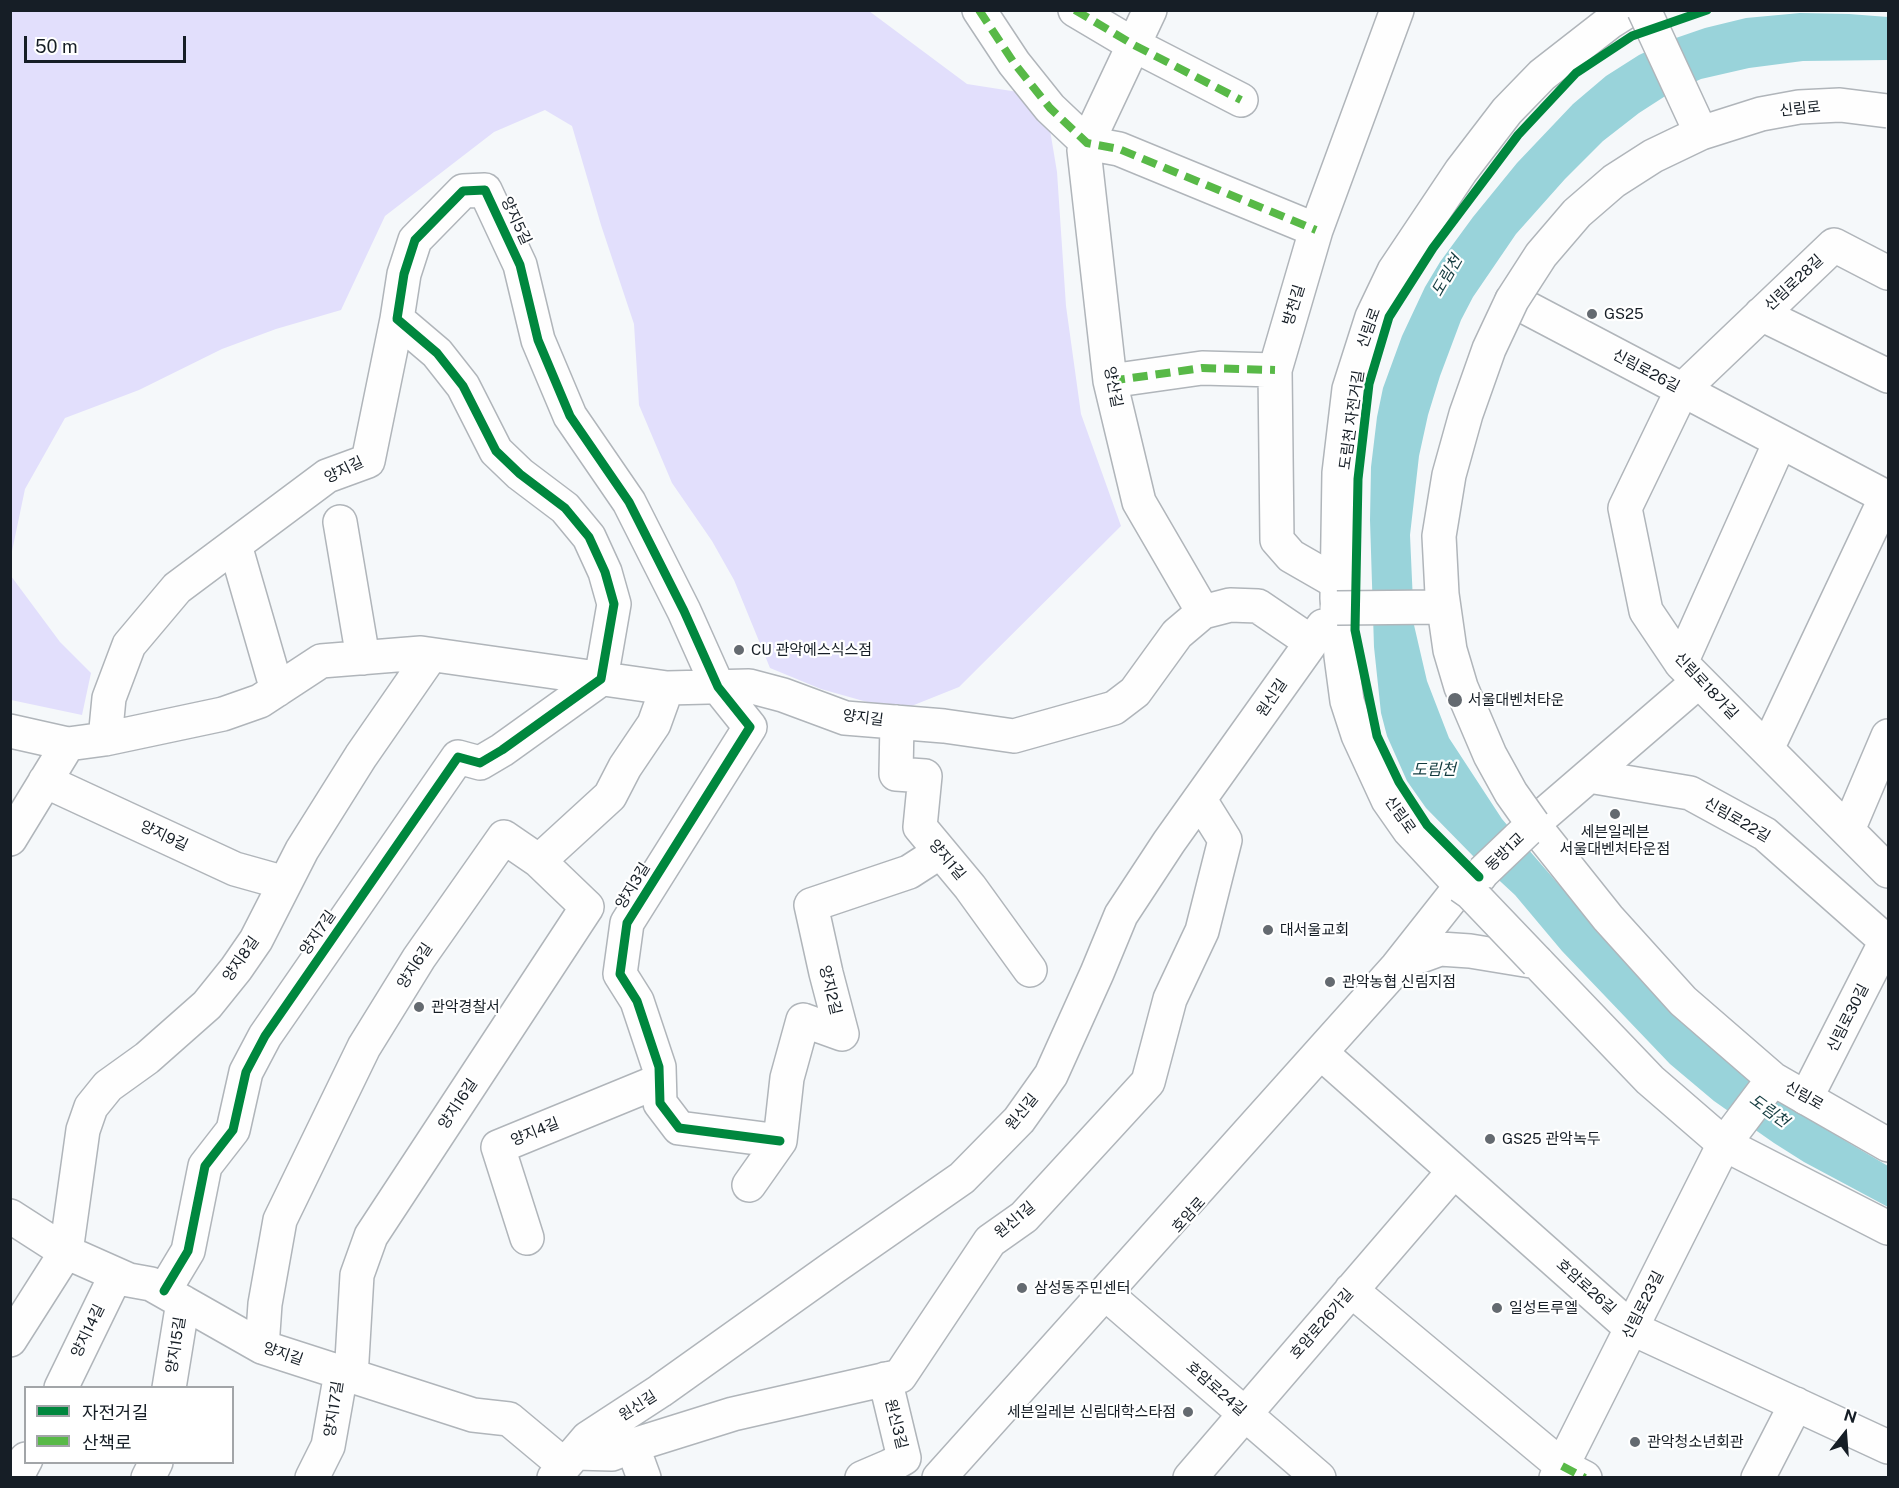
<!DOCTYPE html>
<meta charset="utf-8">
<style>
body{margin:0}
#map{position:relative;width:1899px;height:1488px;overflow:hidden;background:#f5f8fa;font-family:"Public Sans","Noto Sans KR",sans-serif}
canvas{display:block}
.frame{position:absolute;inset:0;border:12px solid #161e26;pointer-events:none}
.legend{position:absolute;left:24px;top:1386px;width:210px;height:78px;box-sizing:border-box;background:#fff;border:2px solid #a2a5a8;margin:0;padding:8px 10px;list-style:none;font-size:18px;color:#161e26}
.legend li{display:flex;align-items:center;gap:12px;height:30px}
.legend b{width:30px;border:2px solid #a2a5a8}
.north{position:absolute;left:1815px;top:1404px;width:60px;height:60px;-webkit-text-stroke:4px #fff;paint-order:stroke;rotate:17deg;font-size:16px;font-weight:700;line-height:24px;text-align:center;color:#161e26}
.north::after{content:'';display:block;margin:auto;width:21px;height:27px;background:#161e26;clip-path:polygon(50% 0,100% 100%,50% 72%,0 100%)}
.scale{position:absolute;left:24px;top:36px;width:162px;height:27px;box-sizing:border-box;border:3px solid #161e26;border-top:0;padding-left:8px;font-size:18px;line-height:21px;white-space:nowrap;color:#161e26;-webkit-text-stroke:4px #fff;paint-order:stroke}
</style>
<div id="map">
<canvas width="1899" height="1488"></canvas>
<div class="frame"></div>
<ul class="legend">
<li><b style="height:8px;background:#00873e"></b>자전거길</li>
<li><b style="height:8px;background:#58b947"></b>산책로</li>
</ul>
<div class="north">N</div>
<div class="scale">50 m</div>
</div>
<script>
const context = document.querySelector('canvas').getContext('2d');
context.lineJoin = 'round';
function fill(path, color) {
  context.fillStyle = color;
  context.fill(path, 'evenodd');
}
function shape(rows) {
  const path = new Path2D();
  for (const r of rows) {
    path.moveTo(r[0], r[1]);
    for (let i = 2; i < r.length; i += 2) path.lineTo(r[i], r[i + 1]);
  }
  return path;
}
function strokePath(path, color, width, dash) {
  context.strokeStyle = color;
  context.lineWidth = width;
  context.lineCap = dash ? 'butt' : 'round';
  context.setLineDash(dash || []);
  context.stroke(path);
}
function drawText(font, color, halo, rows, align = 'center') {
  context.font = font + ' "Public Sans","Noto Sans KR",sans-serif';
  context.lineWidth = 4.5;
  context.setLineDash([]);
  context.textBaseline = 'middle';
  context.strokeStyle = halo;
  context.fillStyle = color;
  for (const [text, x, y, turn = 0] of rows) {
    context.save();
    context.translate(x, y);
    context.rotate((+turn || 0) * Math.PI / 180);
    context.textAlign = isNaN(turn) ? turn : align;
    if (halo) context.strokeText(text, 0, 0);
    context.fillText(text, 0, 0);
    context.restore();
  }
}
fill(shape([
 [11,11,869,11,967,84,1018,92,1048,118,1057,172,1066,306,1081,414,1121,526,959,687,899,711,821,689,770,668,734,580,712,541,672,483,639,405,634,324,601,225,572,126,545,110,494,132,385,216,341,310,276,329,222,349,139,390,65,418,25,489,11,556],
 [11,576,60,642,91,673,82,715,11,700]
]), '#e2dffc');
fill(shape([
 [1800,13,1849,14,1888,17,1888,60,1803,61,1749,68,1701,79,1670,93,1639,113,1603,141,1565,179,1516,234,1473,297,1461,320,1440,376,1428,415,1419,456,1410,535,1414,625,1427,681,1449,738,1502,819,1599,931,1774,1094,1805,1117,1888,1166,1888,1207,1804,1162,1774,1143,1714,1101,1670,1064,1562,951,1515,895,1475,858,1426,808,1407,781,1387,736,1381,713,1374,647,1370,520,1371,467,1377,417,1383,388,1402,336,1425,287,1440,262,1473,217,1517,163,1573,104,1606,76,1639,55,1673,39,1705,28,1746,18]
]), '#99d3da');
const minor = shape([
 [979,10,1014,63,1050,108,1087,143,1119,149,1316,230],
 [1075,10,1134,45,1241,100],
 [1150,10,1084,150,1110,381,1139,502,1203,612],
 [1888,273,1834,245,1682,390,1625,508,1646,611,1681,663,1888,871],
 [1512,300,1888,498],
 [1761,314,1888,376],
 [1110,381,1202,368,1275,370],
 [340,522,363,658],
 [235,545,277,690],
 [1338,583,1291,556,1277,540,1275,370,1316,230,1397,10],
 [1681,663,1780,442],
 [897,722,896,774,925,776,920,827,970,887,1030,970],
 [10,731,68,744],
 [105,739,109,698,129,645,177,588,327,476,368,461,397,319],
 [1767,749,1886,497],
 [1589,776,1690,793,1765,834,1886,941],
 [45,781,235,869,285,883],
 [1533,824,1699,681],
 [1848,830,1888,736],
 [10,839,68,744,105,739,223,714,260,701,321,661,421,653,667,688,749,686,783,695,845,718,944,726,1014,736,1114,708,1135,692,1177,634,1203,612,1230,605,1258,606,1311,642],
 [1328,1059,1631,1328,1888,1447],
 [1806,1098,1888,937],
 [749,1185,780,1141,787,1078,803,1020,842,1034,826,973,811,905,909,872,940,852],
 [10,1216,66,1252,129,1280,151,1284,262,1347,473,1415,509,1419,564,1465],
 [527,1238,498,1147,659,1081],
 [1351,1290,1562,1466,1585,1478],
 [164,1291,188,1251,205,1166,233,1130,246,1072,265,1036,458,757,480,763,502,750,601,679,614,604,605,572,589,537,565,508,520,474,496,451,463,386,437,353,397,319,404,274,415,240,463,191,485,190,520,265,538,340,570,416,629,502,684,611,718,687,750,727,627,923,620,974,637,1001,659,1067,660,1103,679,1128,780,1141],
 [1113,1300,1319,1478],
 [10,1340,66,1252,83,1130,91,1107,108,1086,147,1058,207,1005,236,969,256,940,302,850,361,756,431,655],
 [262,1347,265,1304,280,1220,364,1047,419,958,504,837,539,861,610,796,625,767,654,724,667,688],
 [351,1377,357,1275,371,1236,587,907,539,861],
 [61,1388,116,1275],
 [169,1388,183,1302],
 [637,1444,636,1456,644,1478],
 [575,1453,612,1454,637,1444,733,1414,900,1376,990,1241,1024,1217,1148,1082,1170,999,1202,931,1225,840,1200,800],
 [16,1478,26,1459],
 [148,1478,156,1462],
 [312,1478,328,1446,341,1373],
 [554,1478,588,1438,660,1391,834,1267,962,1178,1019,1120,1051,1075,1097,973,1121,915,1169,842,1323,626],
 [862,1478,890,1466,904,1458,885,1379],
 [1190,1478,1454,1171],
 [1556,1478,1724,1144],
 [1758,1478,1796,1404]
]);
const major = shape([
 [1527,830,1533,824,1608,918,1683,1001,1773,1079,1888,1145],
 [1461,886,1409,830,1388,800,1358,735,1347,701,1341,656,1337,598,1339,473,1349,389,1372,317,1394,271,1461,171,1507,111,1542,75,1610,22,1629,10],
 [1418,957,1440,949,1470,951,1537,962,1650,1080,1724,1144,1888,1228],
 [1724,1144,1773,1079],
 [939,1478,1397,967,1461,886,1480,876]
]);
strokePath(minor, '#b0b5ba', 36);
strokePath(major, '#b0b5ba', 36);
strokePath(minor, '#fefefe', 33);
strokePath(major, '#fefefe', 33);
const majorBridge = shape([
 [1644,10,1701,133],
 [1337,608,1442,607],
 [1533,824,1511,793,1490,755,1461,687,1450,650,1442,594,1439,536,1449,475,1466,414,1489,349,1512,300,1541,255,1577,213,1614,181,1653,156,1701,133,1761,114,1799,107,1840,105,1888,111],
 [1483,872,1527,830],
 [1461,886,1471,893,1537,962]
]);
strokePath(majorBridge, '#b0b5ba', 36, []);
strokePath(majorBridge, '#fefefe', 33);
strokePath(shape([
 [979,10,1014,63,1050,108,1087,143,1119,149,1316,230],
 [1075,10,1134,45,1241,100],
 [1110,381,1202,368,1275,370],
 [1562,1466,1585,1478]
]), '#58b947', 8, [15, 8]);
strokePath(shape([
 [1479,877,1427,825,1399,782,1377,736,1355,630,1358,479,1369,384,1389,317,1433,248,1518,135,1576,73,1632,36,1707,10],
 [164,1291,188,1251,205,1166,233,1130,246,1072,265,1036,458,757,480,763,502,750,601,679,614,604,605,572,589,537,565,508,520,474,496,451,463,386,437,353,397,319,404,274,415,240,463,191,485,190,520,265,538,340,570,416,629,502,684,611,718,687,750,727,627,923,620,974,637,1001,659,1067,660,1103,679,1128,780,1141]
]), '#00873e', 9);
for (const [x, y, r, color] of [
 [1592,314,6,"#646a70"],
 [739,650,6,"#646a70"],
 [1455,700,8,"#646a70"],
 [1615,814,6,"#646a70"],
 [1268,930,6,"#646a70"],
 [1330,982,6,"#646a70"],
 [419,1007,6,"#646a70"],
 [1490,1139,6,"#646a70"],
 [1022,1288,6,"#646a70"],
 [1497,1308,6,"#646a70"],
 [1188,1412,6,"#646a70"],
 [1635,1442,6,"#646a70"]
]) {
  const dot = new Path2D();
  dot.arc(x, y, r, 0, 2 * Math.PI);
  context.fillStyle = color;
  context.fill(dot);
  strokePath(dot, '#fff', 2);
}
drawText('15px', '#161e26', '#fff', [
 ["신림로",1800,109,-6],
 ["양지5길",516,221,65],
 ["신림로28길",1794,283,-43],
 ["방천길",1294,305,-73],
 ["신림로",1369,328,-70],
 ["신림로26길",1646,371,28],
 ["양산길",1113,387,79],
 ["도림천 자전거길",1352,420,-82],
 ["양지길",344,470,-26],
 ["신림로18가길",1706,686,47],
 ["원신길",1272,698,-56],
 ["양지길",863,718,7],
 ["신림로",1400,815,55],
 ["신림로22길",1737,820,30],
 ["양지9길",164,836,25],
 ["동방1교",1505,852,-44],
 ["양지1길",947,860,50],
 ["양지3길",633,886,-58],
 ["양지7길",318,933,-55],
 ["양지8길",241,959,-55],
 ["양지6길",415,966,-57],
 ["양지2길",830,990,76],
 ["신림로30길",1848,1018,-63],
 ["신림로",1804,1096,30],
 ["양지16길",458,1104,-56],
 ["원신길",1022,1112,-51],
 ["양지4길",535,1132,-22],
 ["호암로",1189,1215,-48],
 ["원신1길",1015,1220,-40],
 ["호암로26길",1586,1287,42],
 ["신림로23길",1643,1305,-63],
 ["호암로26가길",1322,1324,-49],
 ["양지14길",88,1331,-64],
 ["양지15길",176,1345,-81],
 ["양지길",283,1354,19],
 ["호암로24길",1216,1389,41],
 ["원신길",638,1406,-33],
 ["양지17길",334,1409,-81],
 ["원신3길",896,1424,76]
]);
drawText('15px', '#161e26', '#fff', [
 ["GS25",1604,314],
 ["CU 관악에스식스점",751,650],
 ["서울대벤처타운",1468,700],
 ["세븐일레븐",1615,832,"center"],
 ["서울대벤처타운점",1615,849,"center"],
 ["대서울교회",1280,930],
 ["관악농협 신림지점",1342,982],
 ["관악경찰서",431,1007],
 ["GS25 관악녹두",1502,1139],
 ["삼성동주민센터",1034,1288],
 ["일성트루엘",1509,1308],
 ["세븐일레븐 신림대학스타점",1176,1412,"right"],
 ["관악청소년회관",1647,1442]
], 'left');
drawText('italic 16px', '#133b3f', '#fff', [
 ["도림천",1447,276,-60],
 ["도림천",1434,770],
 ["도림천",1769,1111,36]
]);
</script>
